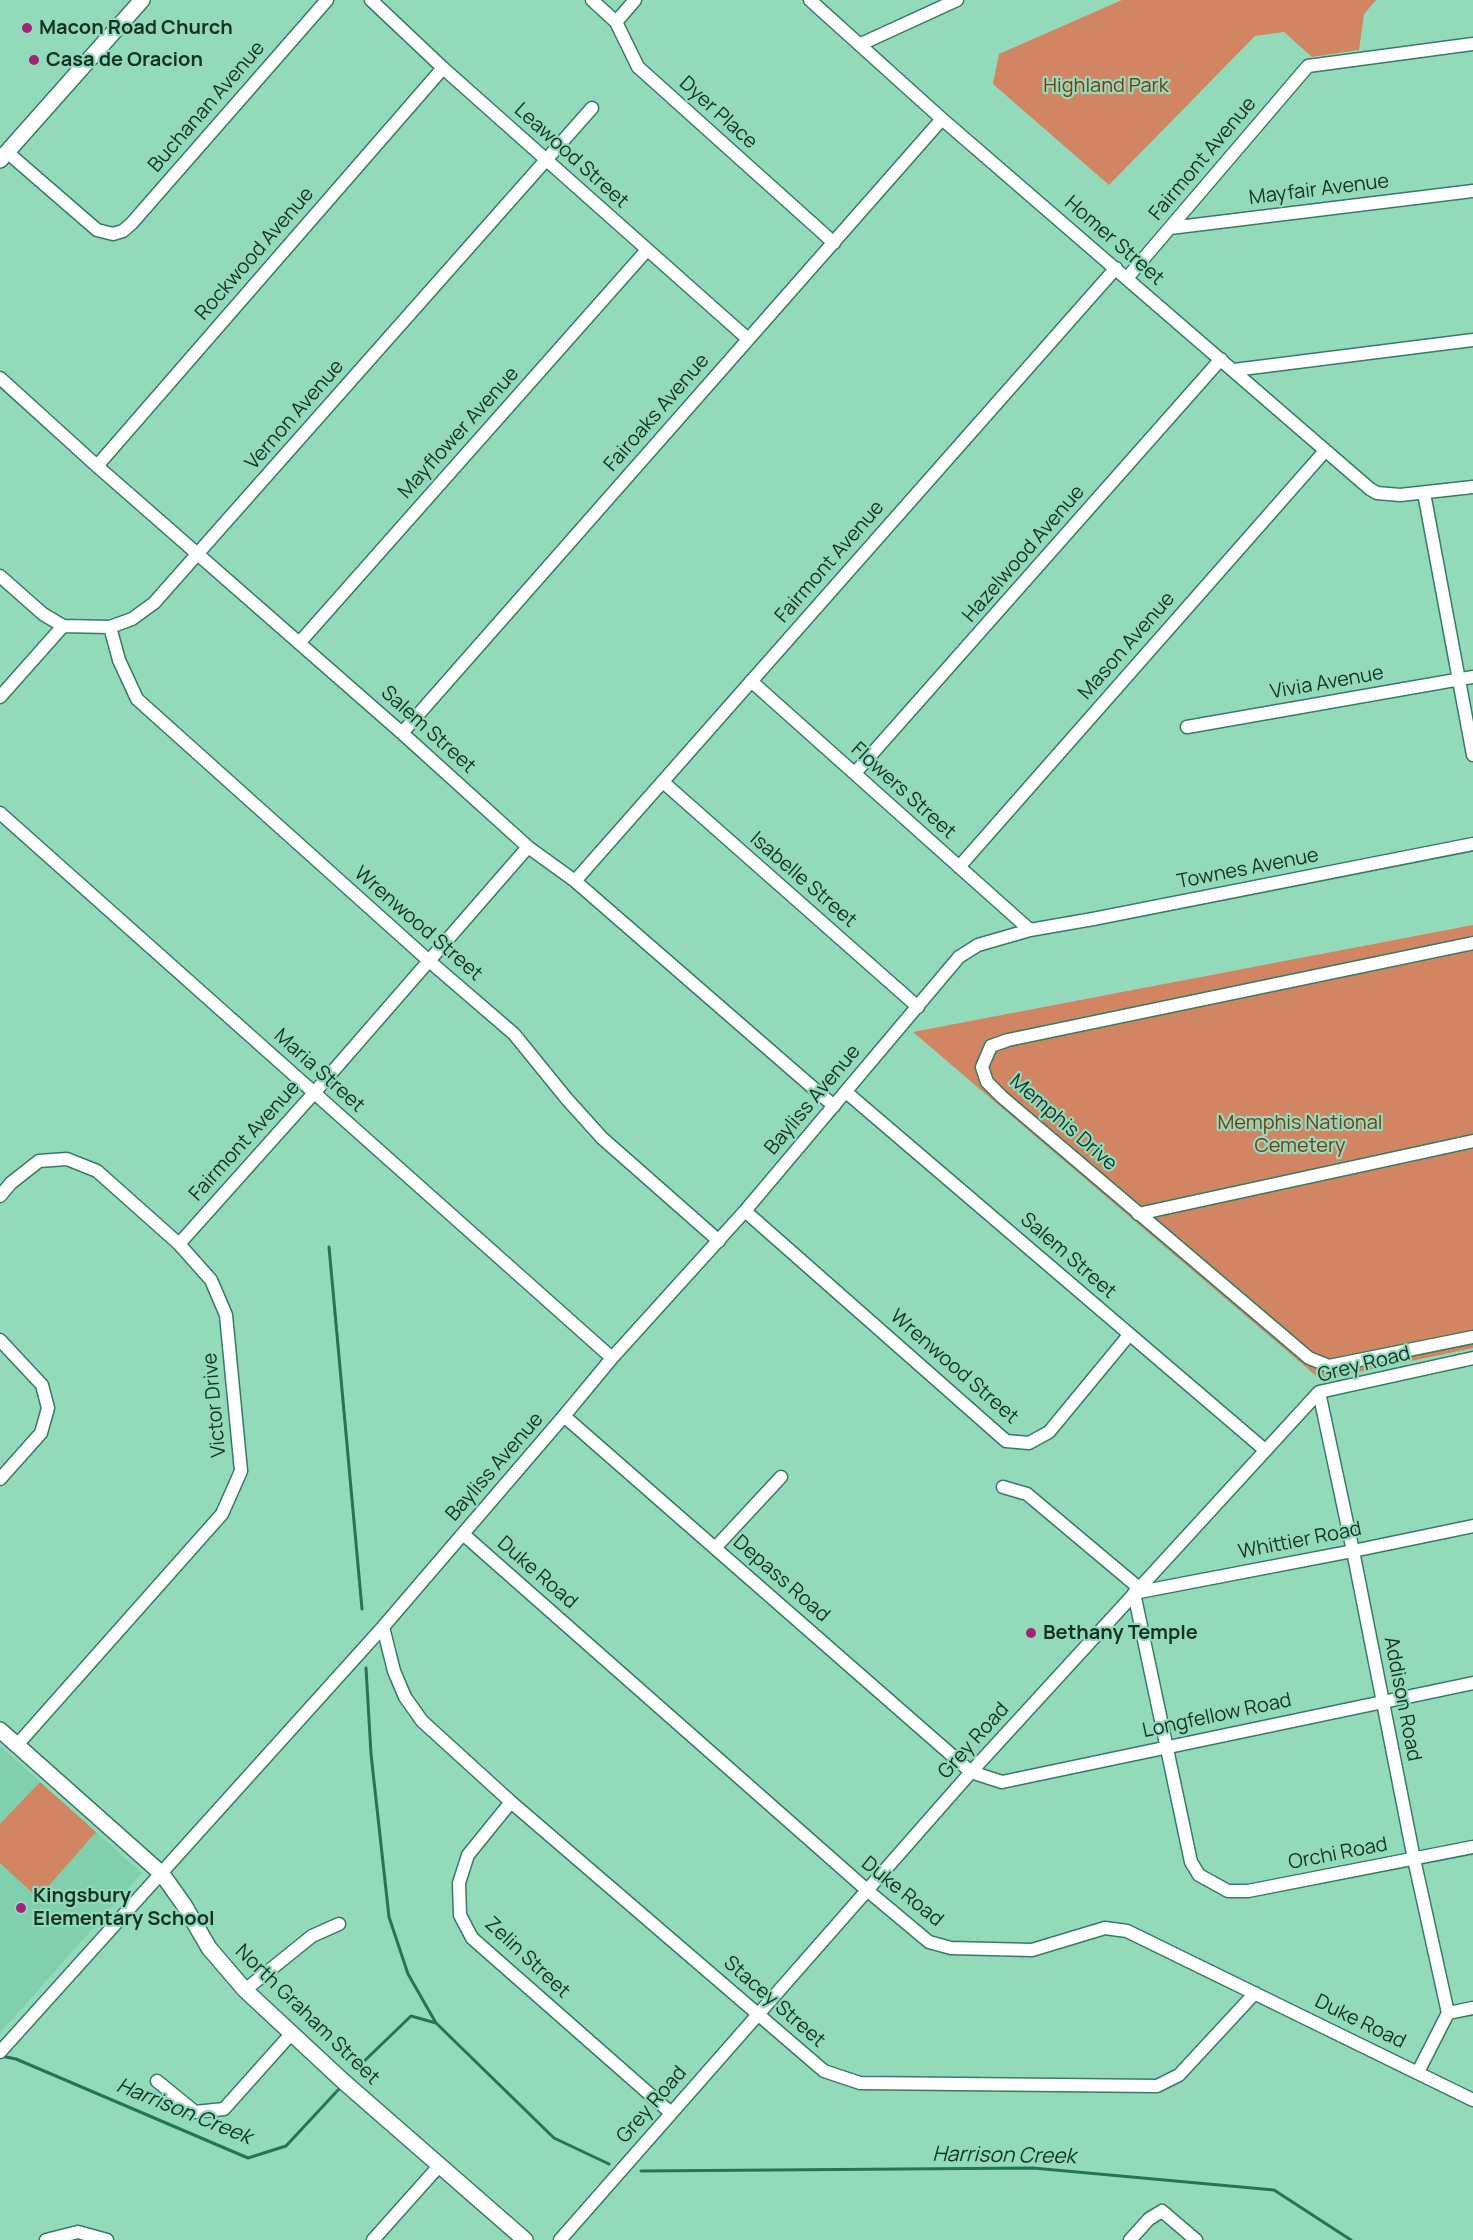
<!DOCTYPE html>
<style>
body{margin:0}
canvas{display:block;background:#93dabb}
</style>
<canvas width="1473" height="2240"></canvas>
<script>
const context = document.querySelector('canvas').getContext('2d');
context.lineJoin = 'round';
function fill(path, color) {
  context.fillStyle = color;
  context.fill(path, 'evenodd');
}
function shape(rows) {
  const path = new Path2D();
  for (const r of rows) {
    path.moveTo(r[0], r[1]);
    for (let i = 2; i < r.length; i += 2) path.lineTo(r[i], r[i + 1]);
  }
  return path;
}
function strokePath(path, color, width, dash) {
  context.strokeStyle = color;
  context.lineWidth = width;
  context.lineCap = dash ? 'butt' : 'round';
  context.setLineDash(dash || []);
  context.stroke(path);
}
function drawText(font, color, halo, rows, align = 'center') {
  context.font = font + ' Manrope,sans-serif';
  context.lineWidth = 4.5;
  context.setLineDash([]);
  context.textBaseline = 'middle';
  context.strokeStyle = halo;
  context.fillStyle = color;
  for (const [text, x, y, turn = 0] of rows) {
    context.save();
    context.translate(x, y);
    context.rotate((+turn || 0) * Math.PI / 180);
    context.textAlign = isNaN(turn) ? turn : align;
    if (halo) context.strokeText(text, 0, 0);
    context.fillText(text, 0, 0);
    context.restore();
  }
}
fill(shape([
 [0,1746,142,1873,0,2033]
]), '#80cfad');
fill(shape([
 [1122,0,1376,0,1364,14,1359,50,1312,57,1284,32,1255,36,1109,185,993,84,999,54],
 [1473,925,1473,1348,1321,1380,913,1032],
 [40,1782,96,1832,38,1898,0,1863,0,1824]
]), '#d18562');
strokePath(shape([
 [329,1247,362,1609],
 [366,1668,371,1754,389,1917,408,1974,436,2023],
 [1,2056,16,2059,248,2158,286,2146,339,2089],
 [357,2068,411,2016,436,2023,554,2138,609,2164],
 [641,2171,1033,2168,1274,2190,1351,2240]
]), '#257458', 3);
const minor = shape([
 [371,0,443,68,748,339],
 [592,0,616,22,638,67,834,243],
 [810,0,942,119,1370,489,1377,493,1400,495,1473,487],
 [616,22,635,0],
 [861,44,957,0],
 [7,152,97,230,113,234,123,231,132,223,327,0],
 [1170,228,1473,191],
 [1127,278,1308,66,1473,44],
 [1234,370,1473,340],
 [0,378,97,466,402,733,528,847,575,881,834,1106],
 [97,466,443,68],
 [1424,493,1473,755],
 [0,576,43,614,63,626],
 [110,627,119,660,137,699,428,960,514,1034,566,1098,602,1138,719,1241],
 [300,642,647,250],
 [751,681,1030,930],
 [0,697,63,626,110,627,132,619,154,603,592,108],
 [1187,727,1473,677],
 [402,733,942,119],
 [855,773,1221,359],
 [663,782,918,1007],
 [0,813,612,1358],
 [959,867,1325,451],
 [575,881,1116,268],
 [1473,943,1008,1040,991,1046,982,1067,987,1082,1002,1097,1309,1358,1329,1366,1473,1337],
 [846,1092,1265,1450],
 [0,1196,11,1183,39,1161,67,1159,97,1171,179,1244,211,1280,226,1315,241,1471,222,1514,17,1745],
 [745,1211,1006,1441,1029,1443,1049,1432,1129,1335],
 [1138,1214,1473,1141],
 [179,1244,314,1093,528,847],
 [0,1340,42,1385,48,1408,41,1433,0,1479],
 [1319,1392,1353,1551,1414,1859,1448,2013],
 [564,1416,971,1772,1002,1782,1473,1683],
 [1003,1487,1027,1494,1139,1588],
 [1473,1526,1353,1551,1134,1593,1191,1862,1199,1875,1228,1891,1248,1891,1473,1847],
 [463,1534,868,1891,929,1942,951,1948,1032,1950,1105,1928,1127,1931,1473,2100],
 [715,1548,781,1477],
 [383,1627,394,1671,405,1697,422,1721,511,1802,824,2071,860,2083,1157,2086,1179,2075,1255,1993],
 [511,1802,468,1855,459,1883,460,1915,472,1938,671,2113],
 [245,1990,312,1936,339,1924],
 [0,2052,383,1627,564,1416,612,1358,745,1211,959,957,978,945,1030,930,1093,919,1473,844],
 [1418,2072,1448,2013,1473,2008],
 [157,2081,195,2112,224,2109,291,2034],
 [46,2240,78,2232,107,2240],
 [373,2240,439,2166],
 [560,2240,971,1772,1319,1392,1473,1358],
 [1130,2240,1149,2219,1162,2211,1196,2240]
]);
const major = shape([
 [0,160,142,0],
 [0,1730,162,1874,184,1905,209,1948,245,1990,344,2082,525,2240]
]);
strokePath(minor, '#367c61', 15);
strokePath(major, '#367c61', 18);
strokePath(minor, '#fff', 12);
strokePath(major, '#fff', 15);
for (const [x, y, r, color] of [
 [27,28,6,"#a22477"],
 [34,60,6,"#a22477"],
 [1031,1633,6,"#a22477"],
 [21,1908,6,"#a22477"]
]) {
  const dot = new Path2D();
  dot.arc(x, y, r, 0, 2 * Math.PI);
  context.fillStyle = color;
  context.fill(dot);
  strokePath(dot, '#93dabb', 2);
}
drawText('bold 20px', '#143226', '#93dabb', [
 ["Macon Road Church",39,28],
 ["Casa de Oracion",46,60],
 ["Bethany Temple",1043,1633],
 ["Kingsbury",33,1896],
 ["Elementary School",33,1919]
], 'left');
drawText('20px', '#7e3710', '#93dabb', [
 ["Highland Park",1106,86],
 ["Memphis National",1300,1123],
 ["Cemetery",1300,1146]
]);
drawText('20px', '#143226', '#93dabb', [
 ["Buchanan Avenue",207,107,-49],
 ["Dyer Place",718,113,42],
 ["Leawood Street",571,156,42],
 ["Fairmont Avenue",1203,159,-50],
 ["Mayfair Avenue",1319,190,-7],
 ["Homer Street",1114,241,41],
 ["Rockwood Avenue",255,254,-49],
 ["Fairoaks Avenue",657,413,-49],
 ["Vernon Avenue",295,415,-49],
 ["Mayflower Avenue",459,433,-48],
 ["Hazelwood Avenue",1024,554,-49],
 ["Fairmont Avenue",830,562,-49],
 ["Mason Avenue",1127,646,-49],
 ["Vivia Avenue",1327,683,-10],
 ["Salem Street",428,730,42],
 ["Flowers Street",903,791,42],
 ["Townes Avenue",1248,869,-11],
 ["Isabelle Street",803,880,41],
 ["Wrenwood Street",418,924,41],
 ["Maria Street",319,1071,42],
 ["Bayliss Avenue",813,1100,-50],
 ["Memphis Drive",1063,1123,41],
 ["Fairmont Avenue",245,1141,-48],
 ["Salem Street",1068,1256,41],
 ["Grey Road",1364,1365,-14],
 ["Wrenwood Street",954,1367,41],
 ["Victor Drive",215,1405,-95],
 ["Bayliss Avenue",495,1467,-49],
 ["Whittier Road",1300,1541,-11],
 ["Duke Road",537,1573,41],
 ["Depass Road",781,1579,41],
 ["Addison Road",1402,1699,79],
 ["Longfellow Road",1217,1716,-12],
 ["Grey Road",974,1741,-48],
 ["Orchi Road",1338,1854,-11],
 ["Duke Road",902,1892,39],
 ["Zelin Street",527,1958,43],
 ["Stacey Street",774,2002,41],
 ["North Graham Street",307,2015,44],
 ["Duke Road",1360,2022,26],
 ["Grey Road",652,2105,-49]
]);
drawText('italic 21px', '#0d3829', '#93dabb', [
 ["Harrison Creek",184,2112,22],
 ["Harrison Creek",1004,2156,1]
]);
</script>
